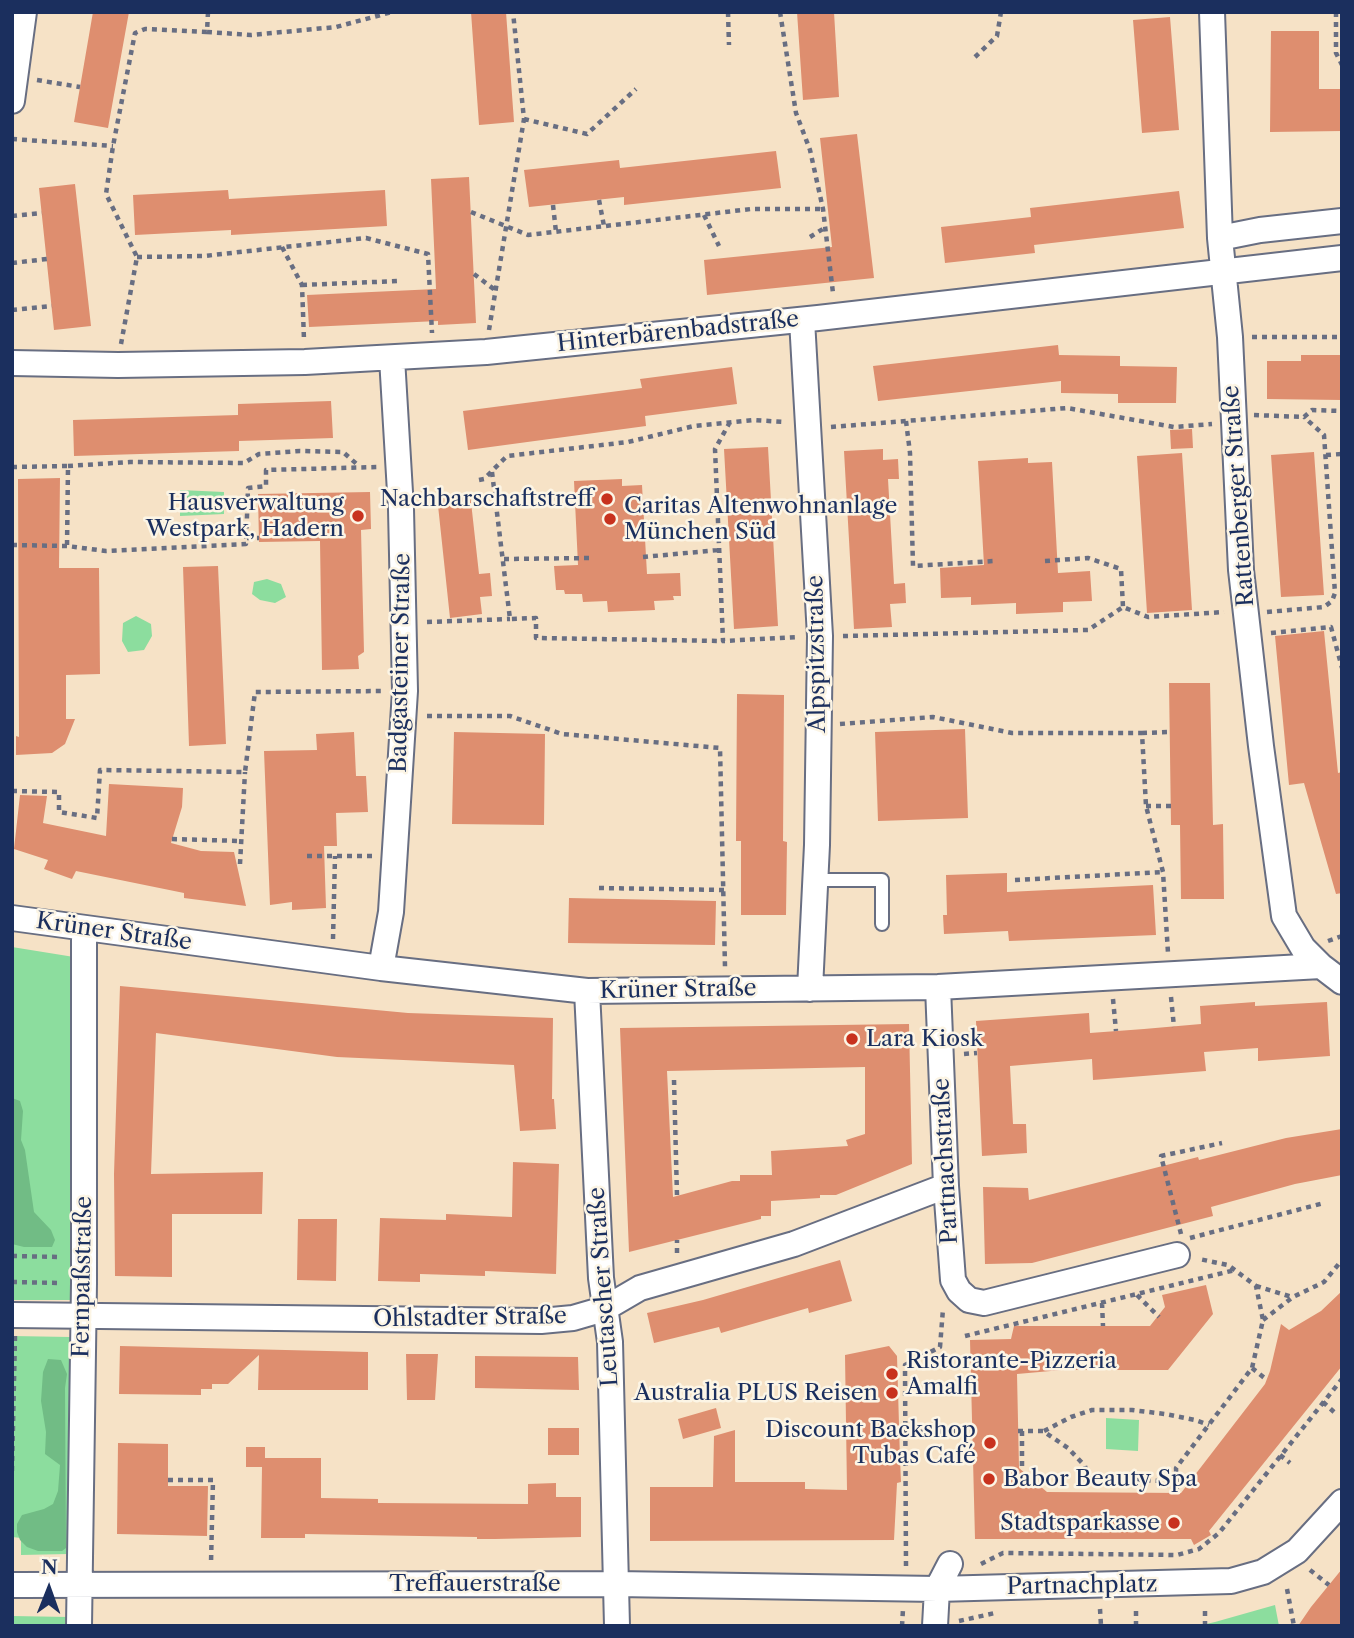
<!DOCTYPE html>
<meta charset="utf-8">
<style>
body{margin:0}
#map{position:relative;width:1354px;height:1638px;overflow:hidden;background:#f6e2c6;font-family:"Libre Caslon Text",serif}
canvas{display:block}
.frame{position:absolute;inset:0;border:14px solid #1b2f5e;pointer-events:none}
.north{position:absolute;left:14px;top:1554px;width:70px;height:70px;-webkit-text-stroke:5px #fcf5e5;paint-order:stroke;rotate:1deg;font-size:19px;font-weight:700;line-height:28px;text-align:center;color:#1b2f5e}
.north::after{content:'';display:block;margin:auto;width:24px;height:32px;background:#1b2f5e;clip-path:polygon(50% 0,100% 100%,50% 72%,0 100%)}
</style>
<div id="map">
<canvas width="1354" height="1638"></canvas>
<div class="frame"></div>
<div class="north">N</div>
</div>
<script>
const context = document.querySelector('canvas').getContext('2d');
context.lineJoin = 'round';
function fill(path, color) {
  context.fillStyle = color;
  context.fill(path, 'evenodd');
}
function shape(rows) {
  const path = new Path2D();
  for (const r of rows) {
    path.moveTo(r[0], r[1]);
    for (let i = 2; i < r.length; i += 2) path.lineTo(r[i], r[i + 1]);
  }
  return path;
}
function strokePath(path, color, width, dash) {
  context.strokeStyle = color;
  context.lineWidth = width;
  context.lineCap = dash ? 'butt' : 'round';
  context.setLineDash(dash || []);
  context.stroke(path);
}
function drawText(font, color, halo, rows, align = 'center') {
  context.font = font + ' "Libre Caslon Text",serif';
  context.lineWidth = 5;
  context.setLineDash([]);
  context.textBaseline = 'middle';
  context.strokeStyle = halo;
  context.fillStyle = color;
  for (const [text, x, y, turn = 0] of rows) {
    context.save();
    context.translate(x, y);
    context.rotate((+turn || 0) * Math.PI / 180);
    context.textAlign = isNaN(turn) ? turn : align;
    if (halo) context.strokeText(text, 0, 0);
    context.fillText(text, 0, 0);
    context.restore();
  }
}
fill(shape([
 [180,490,224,492,224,514,180,516],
 [267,579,281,584,286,597,275,603,260,600,252,594,254,582],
 [136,616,151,624,152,636,144,650,128,652,122,641,123,623],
 [12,947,74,957,71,1300,12,1300],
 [12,1336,70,1337,68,1554,21,1555,21,1538,12,1537],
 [1106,1418,1139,1420,1138,1451,1106,1449],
 [1275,1605,1279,1626,1197,1626,1215,1622],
 [12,1616,69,1617,68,1626,12,1626]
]), '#8cdd9e');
fill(shape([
 [12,1098,20,1101,23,1111,21,1140,25,1150,34,1212,51,1230,55,1240,52,1247,24,1247,12,1244],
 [48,1359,61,1360,67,1374,65,1388,66,1548,62,1551,38,1551,27,1547,20,1540,17,1532,17,1524,22,1515,44,1509,53,1504,58,1491,60,1465,45,1454,46,1432,41,1401,43,1372]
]), '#71bc85');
fill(shape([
 [93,12,129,12,108,128,74,122],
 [471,12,506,12,514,122,479,125],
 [797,12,834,12,839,97,803,100],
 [1170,17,1179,130,1142,133,1133,20],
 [1271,31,1319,31,1319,89,1342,89,1342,131,1270,132],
 [857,134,874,278,707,295,704,260,832,247,820,138],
 [776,151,781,188,624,205,624,197,529,207,524,170,619,160,620,168],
 [469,177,476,323,438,325,438,321,309,327,307,295,436,289,431,179],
 [75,184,91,326,54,330,39,188],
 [228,190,229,199,385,190,387,226,231,235,231,230,135,235,133,195],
 [1179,191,1184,228,1034,245,1035,253,945,263,941,227,1031,217,1030,208],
 [1058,345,1059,355,1120,356,1120,366,1177,367,1176,403,1118,403,1118,394,1061,393,1061,381,878,401,873,366],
 [1301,355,1342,355,1342,400,1267,399,1267,361,1301,361],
 [732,367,737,404,645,416,646,426,468,450,463,411,642,388,640,379],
 [331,401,333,438,239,441,239,451,74,456,73,420,238,415,238,404],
 [1192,429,1193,448,1171,449,1170,430],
 [768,447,778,626,734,629,724,449],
 [883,449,883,460,898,459,899,479,888,479,894,584,905,583,906,603,890,604,892,627,854,629,844,451],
 [1314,452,1324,595,1281,597,1271,455],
 [1182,453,1192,610,1147,613,1137,456],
 [1028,458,1028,463,1052,462,1058,573,1090,571,1092,601,1063,602,1063,612,1016,614,1016,603,971,605,971,597,941,598,940,568,984,565,978,461],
 [60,478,59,568,99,568,100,674,66,675,66,719,75,719,65,744,52,753,16,755,16,736,19,737,18,479],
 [622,479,622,486,642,485,647,574,680,573,681,596,673,596,674,600,654,601,655,610,608,612,607,601,583,602,582,594,565,594,564,590,556,590,554,566,578,565,574,481],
 [370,492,371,529,361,530,364,652,358,656,359,669,322,670,320,541,259,542,258,494],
 [470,493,479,574,490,573,492,596,480,597,482,614,450,618,437,496],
 [218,566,226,744,189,746,183,567],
 [1324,631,1338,773,1342,772,1342,893,1336,894,1304,783,1289,785,1275,636],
 [1169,683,1210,683,1213,825,1223,824,1224,899,1181,899,1180,825,1171,825],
 [737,694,784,695,783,841,787,842,786,915,741,915,741,841,736,841],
 [965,729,968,818,878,821,875,732],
 [354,732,356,776,366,776,368,812,336,813,337,846,324,846,326,908,292,910,292,902,270,905,264,751,317,750,316,734],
 [454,732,545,734,544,825,452,824],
 [109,784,183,788,182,807,171,843,201,851,234,852,246,906,184,898,184,893,76,871,72,879,44,869,48,860,14,849,20,795,47,796,43,823,106,836],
 [1007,873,1007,892,1153,885,1156,935,1009,941,1008,931,944,934,943,915,947,915,946,875],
 [569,898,716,901,715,945,568,943],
 [120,986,408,1013,553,1018,552,1099,554,1099,556,1129,520,1131,514,1065,337,1057,156,1033,151,1174,263,1172,262,1214,172,1214,172,1277,115,1276,114,1174],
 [1255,1002,1255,1006,1327,1002,1330,1056,1258,1061,1258,1048,1204,1052,1206,1071,1093,1080,1092,1059,1010,1066,1013,1124,1026,1124,1027,1153,982,1156,976,1021,1089,1013,1090,1033,1144,1029,1201,1024,1200,1006],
 [909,1024,912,1164,836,1195,820,1195,820,1198,771,1201,771,1216,761,1216,761,1219,629,1252,620,1028],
 [865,1067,865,1134,846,1140,848,1146,771,1151,772,1175,740,1175,740,1181,732,1181,673,1197,667,1071],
 [1342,1129,1342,1175,1295,1184,1211,1207,1213,1216,1032,1263,985,1264,983,1187,1028,1188,1029,1200,1198,1157,1199,1160,1286,1138],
 [513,1162,559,1164,556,1274,485,1271,485,1276,420,1274,420,1282,378,1281,380,1218,446,1220,446,1214,512,1217],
 [298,1219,337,1219,336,1281,297,1280],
 [840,1260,852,1301,809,1313,808,1308,721,1333,719,1327,654,1343,647,1313,703,1300],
 [1206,1285,1213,1314,1168,1370,1062,1370,1017,1374,1019,1468,1047,1492,1181,1493,1265,1384,1270,1371,1281,1324,1289,1330,1321,1311,1342,1291,1342,1366,1209,1531,1211,1535,1194,1545,1191,1539,975,1539,970,1340,1011,1339,1014,1326,1150,1326,1165,1307,1162,1295],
 [120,1346,368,1352,368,1390,258,1390,259,1355,228,1384,212,1384,212,1389,201,1389,201,1395,119,1394],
 [889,1346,897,1356,900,1459,901,1482,897,1483,894,1540,650,1541,650,1487,713,1487,714,1436,735,1430,735,1482,805,1482,805,1489,847,1490,845,1355],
 [406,1354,438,1354,435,1400,407,1400],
 [475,1356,578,1357,579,1390,475,1388],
 [716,1408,721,1428,683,1439,678,1419],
 [548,1428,579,1428,579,1455,548,1455],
 [118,1443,168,1444,168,1486,208,1486,207,1536,117,1534],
 [246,1447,265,1447,265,1458,321,1458,321,1498,378,1499,378,1503,528,1504,528,1484,556,1483,556,1497,581,1497,581,1537,495,1539,477,1539,477,1537,305,1534,305,1538,261,1538,262,1467,246,1467],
 [1342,1569,1342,1626,1298,1626,1311,1607]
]), '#de8e6f');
const lane = shape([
 [815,880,882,880,882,924]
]);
const street = shape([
 [1212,12,1220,238,1230,337,1241,570,1261,746,1284,916,1303,948,1321,966],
 [12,101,24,12],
 [1220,238,1260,230,1342,221],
 [802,320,820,636,817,845,810,989],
 [12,363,118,365,305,362,486,352,818,318,1342,258],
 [12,918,381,968,587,991,938,987,1321,966,1342,982],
 [381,968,391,912,405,691,401,509,392,358],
 [938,987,946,1186,953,1280,959,1291,969,1300,984,1303,1177,1255],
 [587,991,601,1278,610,1342,617,1626],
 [12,1315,541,1321,573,1318,604,1309,640,1288,794,1244,946,1186],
 [12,1585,616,1584,937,1589,1231,1581,1263,1572,1297,1551,1342,1502],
 [79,1626,84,1283,84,929],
 [935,1626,937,1589,950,1564]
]);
strokePath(lane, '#686e82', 16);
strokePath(street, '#686e82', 28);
strokePath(shape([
 [208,12,207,32,251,35,336,27,392,12],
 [728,12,729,45],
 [780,12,796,113,810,150,823,209,833,293],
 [1336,12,1336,53,1342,65],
 [975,57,997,36,1001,12],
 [37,80,80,87],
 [524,119,587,134,636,89],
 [12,139,113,146],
 [599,200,604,226],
 [553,205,556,232],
 [471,212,528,235,751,209,823,209],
 [704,215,719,246],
 [12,216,42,213],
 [810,237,826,227],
 [282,247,302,285,304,340],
 [137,257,204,256,366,238,428,254,432,333],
 [12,263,47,259],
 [474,274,495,290],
 [302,285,398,281],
 [12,310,52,306],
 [489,330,524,119,513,12],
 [1252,337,1342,337],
 [121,344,137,257,106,194,113,146,135,33,145,29,207,32],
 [1254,415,1304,417,1312,410,1342,411],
 [906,421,910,453,913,566,994,561],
 [730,422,715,449,723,641,799,637],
 [831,427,1067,408,1174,427,1212,424],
 [1326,455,1342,454],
 [68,466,130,462,244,463,259,454,300,451,343,452,359,466],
 [12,467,68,466,67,546],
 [492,472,510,619,536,618,536,638,723,641],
 [479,480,484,479,507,456,628,442,694,426,753,420,785,422],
 [247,538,259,538],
 [12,545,67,546,106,551,246,544,248,488,266,486,266,470,377,467],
 [643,557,719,550],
 [504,559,592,558],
 [1045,561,1088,558,1121,569,1123,607],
 [1267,612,1324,607,1332,601,1335,593,1324,435,1304,417],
 [427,622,510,619],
 [1271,633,1331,627,1342,668],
 [843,636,1088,630,1123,607,1148,617,1224,612],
 [427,716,510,716,562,734,720,748,725,967],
 [840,724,933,717,1012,733,1142,733,1146,806,1163,872,1168,953],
 [1142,733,1170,732],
 [12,791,59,792,59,812,97,818,100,770,245,772,255,692,382,691],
 [1146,806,1171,806],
 [172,839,241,841],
 [307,856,373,856],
 [240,864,245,772],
 [1015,880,1163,872],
 [599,888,725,890],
 [333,939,335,856],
 [1328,941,1342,936],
 [1171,997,1174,1027],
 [1113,999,1116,1031],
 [964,1054,977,1053],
 [674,1080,677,1196],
 [1181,1234,1161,1156,1222,1143],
 [1190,1238,1324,1203],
 [677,1253,677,1240],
 [12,1256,60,1257],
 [12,1282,60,1283],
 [1256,1286,1292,1297],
 [1137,1295,1159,1317],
 [1102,1303,1103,1326],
 [1263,1320,1293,1297,1324,1282,1342,1260],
 [965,1336,1235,1270],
 [1252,1368,1267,1380],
 [1323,1402,1334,1412],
 [1018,1431,1043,1431,1068,1448,1085,1466,1088,1478,1162,1481,1176,1491],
 [1022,1431,1022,1466],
 [1044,1431,1071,1417,1092,1410,1132,1410,1165,1414,1195,1420,1209,1425],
 [900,1432,973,1431],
 [1280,1455,1290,1463],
 [12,1471,15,1336],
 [168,1480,213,1480,211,1563],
 [1177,1492,1176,1468,1252,1368,1263,1320,1256,1286,1228,1265,1199,1259],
 [981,1564,1003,1553,1177,1555,1199,1549,1219,1533,1342,1379],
 [906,1566,905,1365,940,1347,943,1309],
 [1310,1570,1329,1585],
 [1287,1589,1294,1626],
 [1100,1609,1101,1626],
 [959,1621,995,1613],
 [902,1626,903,1609],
 [1136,1626,1136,1608],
 [1205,1626,1205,1606]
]), '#686e82', 4.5, [5, 5]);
strokePath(lane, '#fff', 12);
strokePath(street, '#fff', 24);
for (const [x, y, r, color] of [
 [607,499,7,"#c8321e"],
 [358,516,7,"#c8321e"],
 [610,519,7,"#c8321e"],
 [852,1039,7,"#c8321e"],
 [892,1374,7,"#c8321e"],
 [892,1393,7,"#c8321e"],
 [990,1443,7,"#c8321e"],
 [989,1479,7,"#c8321e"],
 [1174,1523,7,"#c8321e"]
]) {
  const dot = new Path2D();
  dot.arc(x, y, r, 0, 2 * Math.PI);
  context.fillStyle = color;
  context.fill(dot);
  strokePath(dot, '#fcf5e5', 2.5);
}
drawText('23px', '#1b2f5e', '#fcf5e5', [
 ["Hinterbärenbadstraße",678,332,-6],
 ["Rattenberger Straße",1239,496,-94],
 ["Alpspitzstraße",817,654,-91],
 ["Badgasteiner Straße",401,663,-89],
 ["Krüner Straße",114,932,8],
 ["Krüner Straße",678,990,-1],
 ["Partnachstraße",946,1161,-93],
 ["Fernpaßstraße",83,1277,-89],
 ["Leutascher Straße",604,1287,-94],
 ["Ohlstadter Straße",470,1318,-1],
 ["Treffauerstraße",475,1584],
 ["Partnachplatz",1082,1586,-1]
]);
drawText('23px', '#1b2f5e', '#fcf5e5', [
 ["Nachbarschaftstreff",593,499],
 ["Hausverwaltung",344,503],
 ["Westpark, Hadern",344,529],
 ["Caritas Altenwohnanlage",624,506,"left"],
 ["München Süd",624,532,"left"],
 ["Lara Kiosk",866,1039,"left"],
 ["Ristorante-Pizzeria",906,1361,"left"],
 ["Amalfi",906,1387,"left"],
 ["Australia PLUS Reisen",878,1393],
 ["Discount Backshop",976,1430],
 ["Tubas Café",976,1456],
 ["Babor Beauty Spa",1003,1479,"left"],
 ["Stadtsparkasse",1160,1523]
], 'right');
</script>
